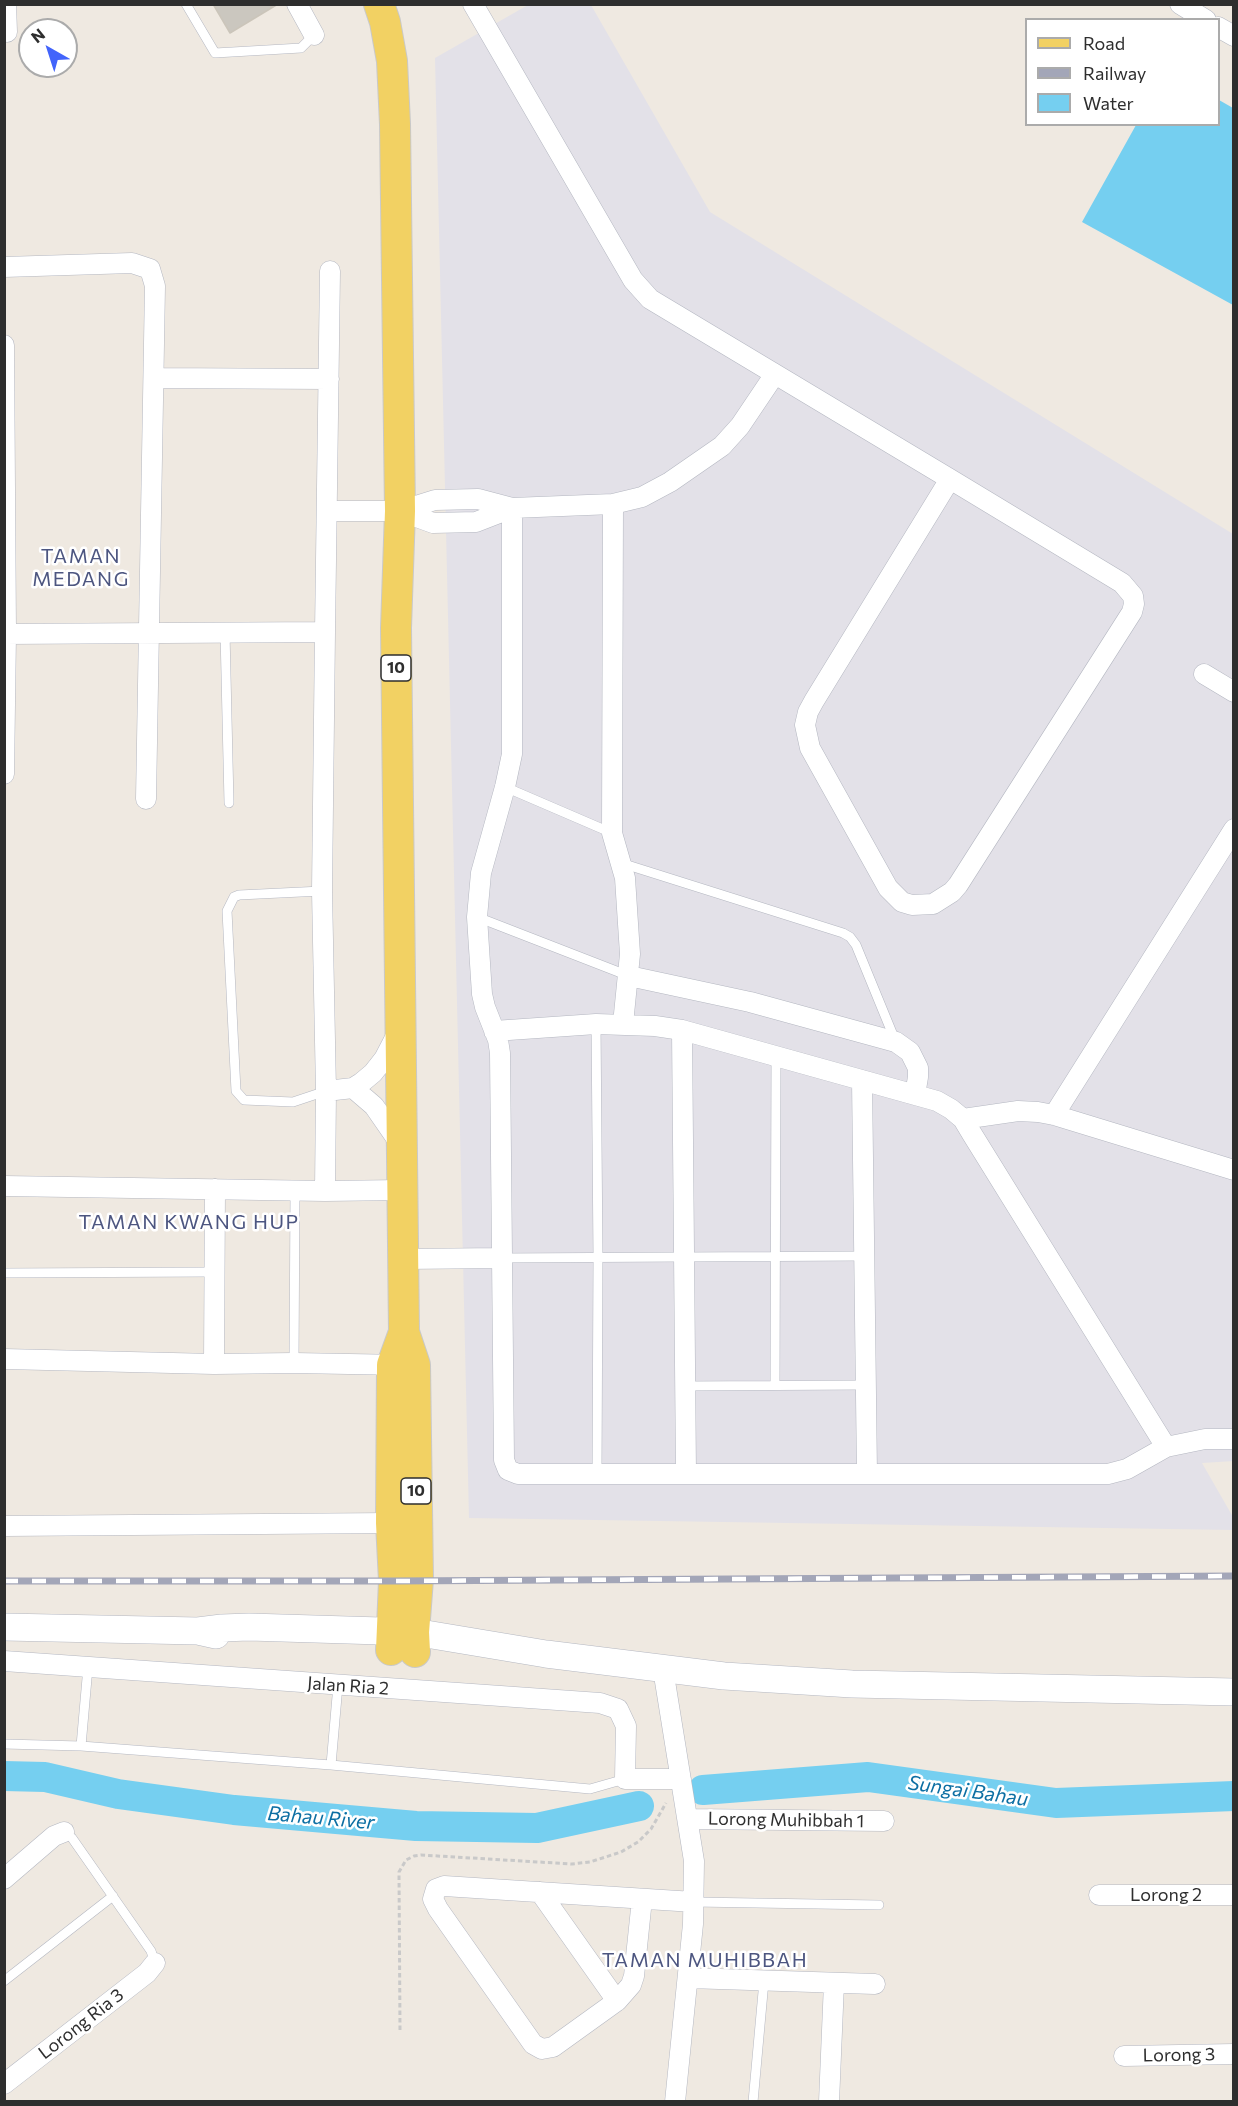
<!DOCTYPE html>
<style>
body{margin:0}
#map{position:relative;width:1238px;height:2106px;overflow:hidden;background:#efe9e1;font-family:Commissioner,sans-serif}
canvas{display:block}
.frame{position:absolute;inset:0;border:6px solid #2e2e2e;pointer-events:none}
.legend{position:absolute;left:1025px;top:18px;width:195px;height:108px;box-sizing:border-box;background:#fff;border:2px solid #ababab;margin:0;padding:8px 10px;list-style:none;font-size:18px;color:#2e2e2e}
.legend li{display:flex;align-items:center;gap:12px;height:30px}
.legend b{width:30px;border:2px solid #ababab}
.north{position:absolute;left:18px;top:18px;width:60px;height:60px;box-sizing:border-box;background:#fff;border:2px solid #ababab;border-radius:50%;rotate:321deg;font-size:16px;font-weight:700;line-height:24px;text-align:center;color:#2e2e2e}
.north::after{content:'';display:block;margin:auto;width:21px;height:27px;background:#4264fb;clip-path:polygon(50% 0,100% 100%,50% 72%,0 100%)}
</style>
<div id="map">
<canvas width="1238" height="2106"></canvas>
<div class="frame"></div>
<ul class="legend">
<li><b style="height:8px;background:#f2d163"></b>Road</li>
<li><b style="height:8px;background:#a3a6b8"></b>Railway</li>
<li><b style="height:16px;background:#75cff0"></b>Water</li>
</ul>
<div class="north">N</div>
</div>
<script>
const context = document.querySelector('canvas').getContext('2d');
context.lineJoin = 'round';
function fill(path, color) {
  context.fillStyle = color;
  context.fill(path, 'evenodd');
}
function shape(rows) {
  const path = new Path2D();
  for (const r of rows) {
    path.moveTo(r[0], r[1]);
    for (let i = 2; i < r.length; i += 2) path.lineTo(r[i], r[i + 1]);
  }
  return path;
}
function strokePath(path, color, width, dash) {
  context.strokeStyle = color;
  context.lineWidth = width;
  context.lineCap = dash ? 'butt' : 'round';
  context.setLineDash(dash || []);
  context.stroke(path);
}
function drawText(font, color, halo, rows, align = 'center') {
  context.font = font + ' Commissioner,sans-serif';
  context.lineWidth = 5;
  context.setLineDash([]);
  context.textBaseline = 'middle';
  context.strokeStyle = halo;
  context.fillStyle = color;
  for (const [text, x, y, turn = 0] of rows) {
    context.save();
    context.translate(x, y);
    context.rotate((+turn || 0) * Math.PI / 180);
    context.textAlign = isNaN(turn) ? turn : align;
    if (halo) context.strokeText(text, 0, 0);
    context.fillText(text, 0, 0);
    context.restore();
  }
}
fill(shape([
 [528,5,591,5,710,212,1233,534,1234,1461,1202,1463,1233,1517,1233,1530,469,1518,435,58]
]), '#e3e1e8');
fill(shape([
 [1219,100,1233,108,1233,305,1082,222,1136,125,1218,124]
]), '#75cff0');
strokePath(shape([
 [4,1776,45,1777,118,1794,234,1810,416,1826,537,1828,639,1806],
 [703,1790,868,1777,1056,1803,1234,1796]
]), '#75cff0', 30);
const building = shape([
 [213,4,278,4,230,33,213,4]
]);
fill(building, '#cbc7bf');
strokePath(building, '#cbc5ba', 1.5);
const service = shape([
 [186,4,215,53,301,48,314,35],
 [225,632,229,803],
 [505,787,612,833],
 [621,863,843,933,850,937,856,945,895,1040],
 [322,891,239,895,234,897,227,911,236,1091,244,1100,293,1102,326,1091],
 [477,917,629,976],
 [596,1024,598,1257,597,1474],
 [502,1258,864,1256],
 [4,1273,214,1272],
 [294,1363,295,1191],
 [775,1385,776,1056],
 [685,1386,865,1385],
 [4,1744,81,1746,331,1765,590,1789,625,1779],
 [81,1746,88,1667],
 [331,1765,338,1685],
 [64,1832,72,1838,151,1951,155,1963],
 [694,1902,879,1905],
 [4,1981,113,1896],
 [753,2102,764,1981]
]);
const minor = shape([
 [6,4,7,32],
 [297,4,314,35],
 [473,4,633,280,650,299,950,479,1122,583,1133,596,1134,604,1132,612,958,885,952,892,933,904,912,905,902,902,888,888,810,748,805,725,808,712,814,701,950,479],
 [1180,4,1206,20],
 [1218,27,1234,36],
 [4,267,132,263,150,269,155,286,146,799],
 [4,345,6,634,4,774],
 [154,378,329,379],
 [613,504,612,833,625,878,630,954,623,1024],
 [512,508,512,754,505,787,481,873,477,917,482,994,485,1007,498,1040,500,1053,504,1460,508,1470,518,1474,1108,1474,1127,1469,1166,1447,1205,1439,1234,1439],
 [328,511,400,511,435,500,478,499,512,508,613,504,642,497,670,482,722,446,740,426,775,374],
 [400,511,433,523,476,522,512,508],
 [325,632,322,891,326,1091,325,1191],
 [4,634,325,632,330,271],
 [1204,674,1234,692],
 [629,976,750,1002,896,1042,910,1052,918,1068,918,1077,915,1095],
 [682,1030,686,1474],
 [494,1031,596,1024,655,1026,682,1030,937,1101,951,1109,963,1119,972,1134,1166,1447],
 [862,1080,867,1474],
 [353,1088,374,1106,401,1145],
 [326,1091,353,1088,361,1083,373,1073,384,1059,397,1034],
 [1054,1115,1234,829],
 [963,1119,1018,1111,1038,1112,1054,1115,1234,1170],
 [4,1186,325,1191,402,1190],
 [403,1259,502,1258],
 [4,1359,214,1364,294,1363,404,1365],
 [214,1364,215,1189],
 [4,1526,391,1523],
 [4,1661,600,1703,618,1709,626,1726,625,1779,681,1779],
 [663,1669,694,1861,693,1924,675,2102],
 [688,1819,884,1821],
 [4,1879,54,1836,64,1832],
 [540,1892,617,2001],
 [1099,1895,1234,1895],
 [642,1899,634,1976,631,1985,617,2001,553,2047,542,2049,533,2044,438,1909,433,1899,436,1889,444,1886,694,1902],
 [688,1978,875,1984],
 [1124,2056,1234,2054],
 [4,2084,147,1973,155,1963],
 [829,2102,834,1983]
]);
const secondary = shape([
 [4,1627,198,1631,216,1635],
 [198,1631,222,1628,249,1627,414,1632,546,1654,724,1676,852,1684,1234,1692]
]);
const primary = shape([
 [379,4,385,22,392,61,395,124,400,511,396,628,404,1332,415,1365,418,1579,414,1632,415,1652],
 [391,1650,394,1581,391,1523,392,1365,404,1332]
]);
strokePath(service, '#b4b7c1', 10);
strokePath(minor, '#b4b7c1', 21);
strokePath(secondary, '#b4b7c1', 28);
strokePath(primary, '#c9c9c9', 32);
strokePath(shape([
 [400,2030,399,1872,406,1860,414,1856,421,1855,572,1864,590,1862,621,1852,638,1842,651,1829,666,1803]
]), '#c9c9c9', 3, [4.5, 3]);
strokePath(service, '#fff', 9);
strokePath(minor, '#fff', 20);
strokePath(secondary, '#fff', 27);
strokePath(primary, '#f2d163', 30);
const rail = shape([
 [4,1581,394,1581,1234,1576]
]);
strokePath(rail, '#a3a6b8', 7);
strokePath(rail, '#fff', 4.5, [14]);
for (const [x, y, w] of [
 [396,668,30],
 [416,1491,30]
]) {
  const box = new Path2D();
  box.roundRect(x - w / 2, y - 13, w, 26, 4.5);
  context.fillStyle = '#fff';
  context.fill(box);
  strokePath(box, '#2e2e2e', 1.5);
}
drawText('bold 16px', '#2e2e2e', null, [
 ["10",396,668],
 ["10",416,1491]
]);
drawText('18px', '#2e2e2e', '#fff', [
 ["Jalan Ria 2",348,1686,4],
 ["Lorong Muhibbah 1",786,1820,1],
 ["Lorong 2",1166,1895],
 ["Lorong Ria 3",81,2024,-38],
 ["Lorong 3",1179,2055,-1]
]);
context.letterSpacing = '1.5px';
drawText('20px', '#4d5680', '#fff', [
 ["TAMAN",81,556],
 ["MEDANG",81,579],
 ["TAMAN KWANG HUP",189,1222],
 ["TAMAN MUHIBBAH",705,1960]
]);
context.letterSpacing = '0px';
drawText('italic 20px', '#0d6fa3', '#fff', [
 ["Sungai Bahau",968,1791,8],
 ["Bahau River",321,1818,5]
]);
</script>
